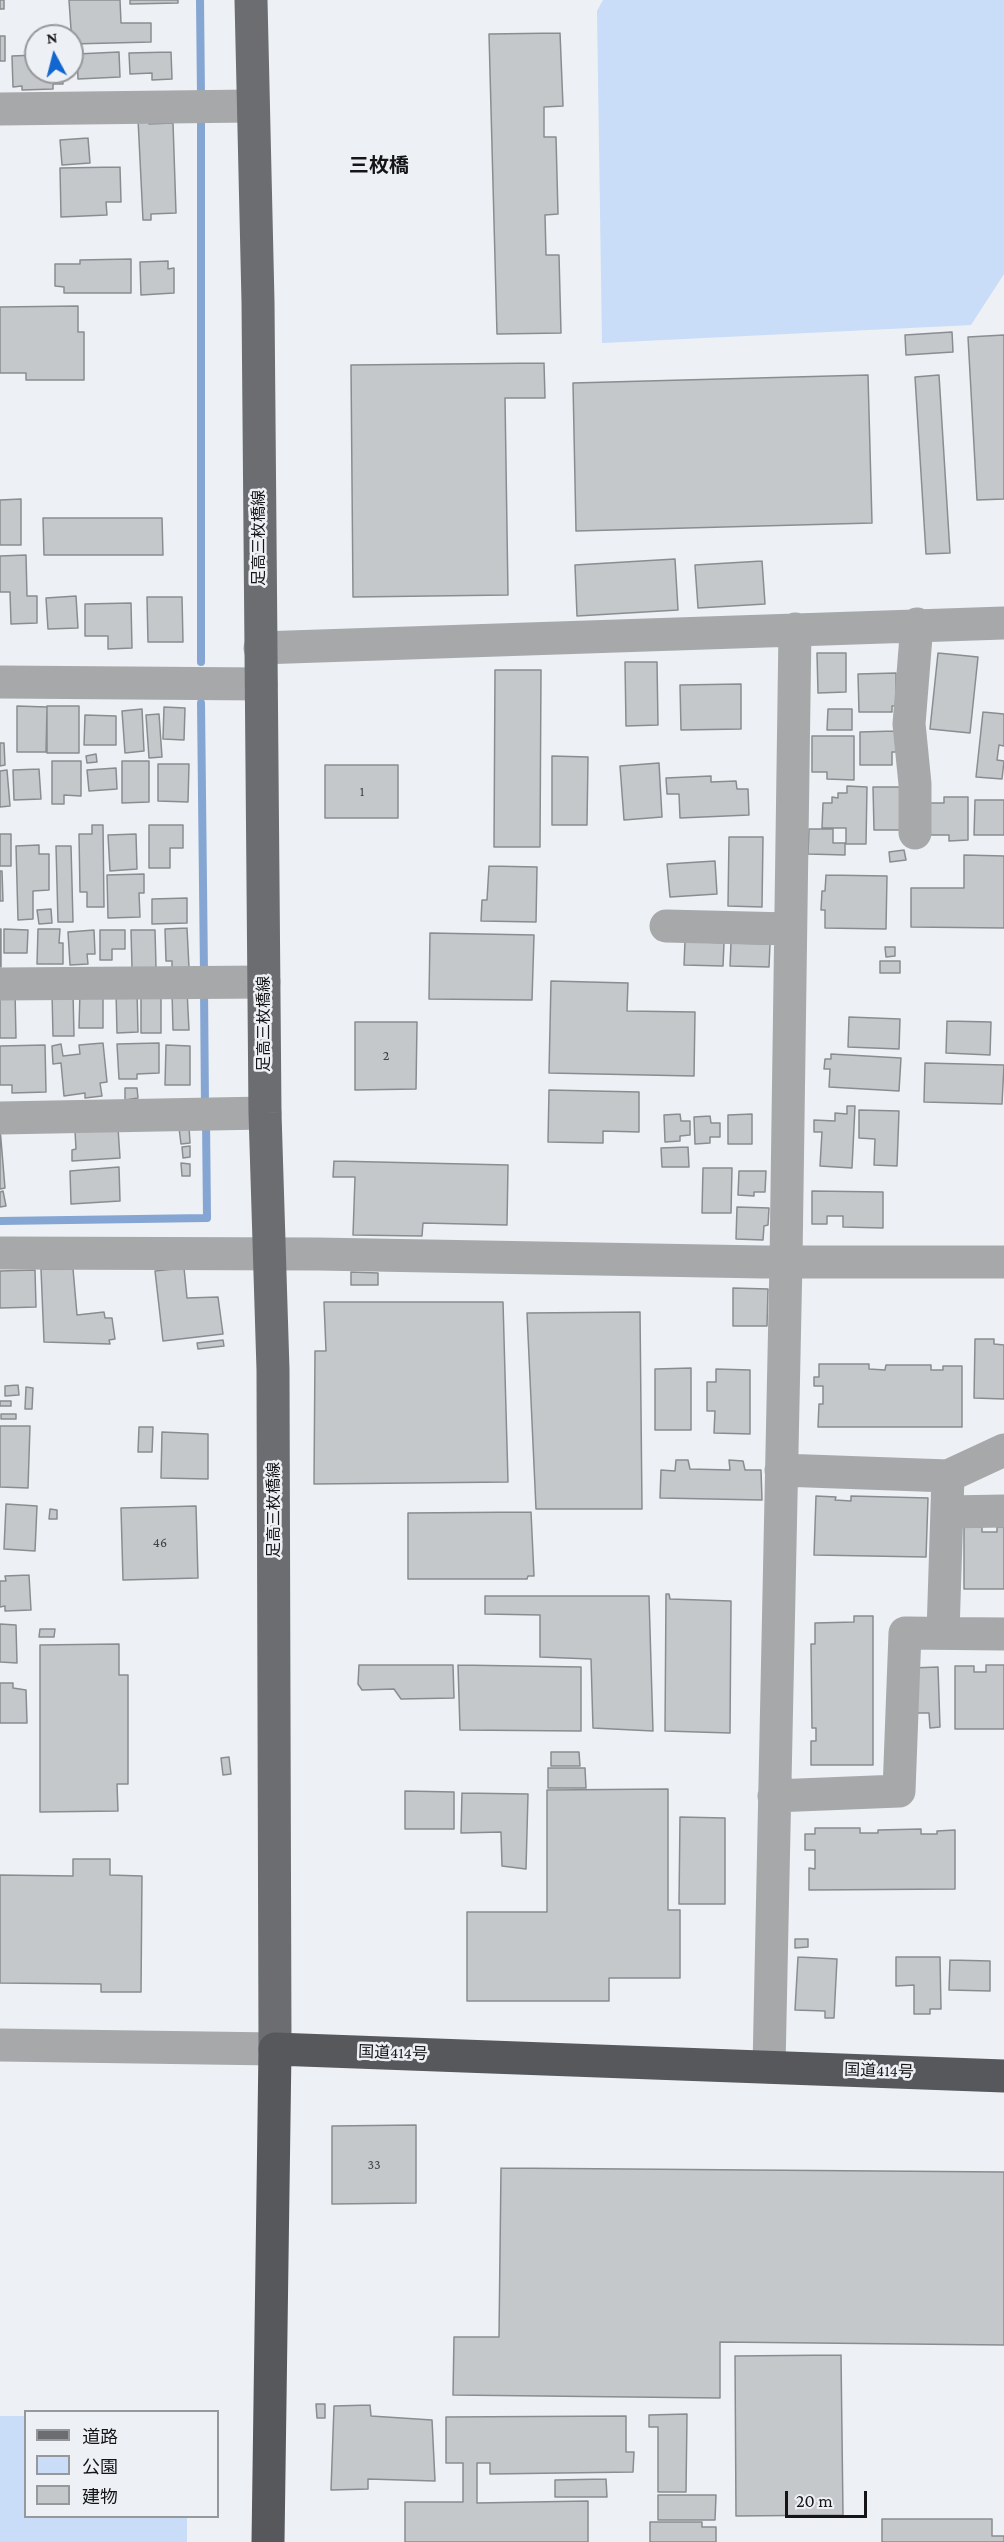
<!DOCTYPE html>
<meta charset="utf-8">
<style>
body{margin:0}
#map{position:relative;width:1004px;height:2542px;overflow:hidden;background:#edf0f4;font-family:"Crimson Pro","Noto Sans JP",serif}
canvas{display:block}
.legend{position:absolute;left:24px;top:2410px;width:195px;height:108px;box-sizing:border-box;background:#edf0f4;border:2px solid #97989c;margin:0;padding:8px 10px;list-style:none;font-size:18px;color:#151517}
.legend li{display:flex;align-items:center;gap:12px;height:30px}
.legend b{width:30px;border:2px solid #97989c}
.north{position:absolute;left:24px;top:24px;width:60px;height:60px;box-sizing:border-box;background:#edf0f4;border:2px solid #97989c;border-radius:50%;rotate:353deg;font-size:16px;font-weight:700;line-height:24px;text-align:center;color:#151517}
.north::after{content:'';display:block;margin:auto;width:21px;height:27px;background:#1166cf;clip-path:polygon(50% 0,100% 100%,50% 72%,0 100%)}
.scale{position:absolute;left:785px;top:2491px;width:82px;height:27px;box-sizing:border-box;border:3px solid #151517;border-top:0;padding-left:8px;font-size:18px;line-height:21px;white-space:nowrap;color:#151517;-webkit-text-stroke:4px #edf0f4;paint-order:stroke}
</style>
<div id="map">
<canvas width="1004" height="2542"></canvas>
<ul class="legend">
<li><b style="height:8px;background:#6b6d70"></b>道路</li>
<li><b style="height:16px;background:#c9dcf8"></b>公園</li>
<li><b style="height:16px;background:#c5c8cb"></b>建物</li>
</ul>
<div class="north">N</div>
<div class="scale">20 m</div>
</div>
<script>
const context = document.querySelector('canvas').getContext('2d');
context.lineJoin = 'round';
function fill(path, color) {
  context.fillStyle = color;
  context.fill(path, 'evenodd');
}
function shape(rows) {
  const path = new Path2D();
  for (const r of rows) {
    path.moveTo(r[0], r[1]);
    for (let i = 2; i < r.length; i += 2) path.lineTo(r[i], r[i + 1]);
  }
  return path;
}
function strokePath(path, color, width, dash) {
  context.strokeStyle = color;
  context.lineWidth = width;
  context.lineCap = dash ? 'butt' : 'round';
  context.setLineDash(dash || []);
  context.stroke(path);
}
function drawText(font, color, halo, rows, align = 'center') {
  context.font = font + ' "Crimson Pro","Noto Sans JP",serif';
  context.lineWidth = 5;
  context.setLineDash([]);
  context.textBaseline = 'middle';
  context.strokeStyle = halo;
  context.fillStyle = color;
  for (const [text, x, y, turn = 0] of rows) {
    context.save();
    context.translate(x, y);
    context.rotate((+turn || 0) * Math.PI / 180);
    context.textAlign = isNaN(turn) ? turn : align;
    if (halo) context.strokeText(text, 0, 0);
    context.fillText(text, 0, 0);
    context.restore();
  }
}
fill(shape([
 [603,0,1004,0,1004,274,971,325,602,343,597,11],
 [0,2416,25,2416,26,2516,187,2517,187,2542,0,2542]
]), '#c9dcf8');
strokePath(shape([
 [200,0,201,96],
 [201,118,201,662],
 [201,703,204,975],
 [204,988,205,1107],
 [0,1221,207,1218,206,1120]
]), '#85a5d3', 8);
const building = shape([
 [0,0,4,0,4,9,0,9,0,0],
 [69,0,120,0,121,23,151,23,151,42,72,44,69,0],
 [130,0,178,0,178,3,130,4,130,0],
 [560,33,563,106,544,107,544,137,556,137,558,214,545,215,546,255,559,255,561,333,497,334,489,34,560,33],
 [0,36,5,36,5,61,0,61,0,36],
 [119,52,120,77,78,79,77,54,119,52],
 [171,52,172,79,152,80,152,73,130,74,129,53,171,52],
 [36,55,36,72,62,72,63,84,53,84,53,89,22,90,22,86,13,87,12,56,36,55],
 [138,119,149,119,149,124,173,123,176,213,151,214,151,220,143,220,138,119],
 [88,138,90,163,62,165,60,140,88,138],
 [120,167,121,202,106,202,107,215,61,217,60,168,120,167],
 [131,259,131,293,64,293,64,287,55,286,55,264,80,264,80,260,131,259],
 [168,261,168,269,174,268,174,293,141,295,140,262,168,261],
 [78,306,78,332,84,332,84,380,26,380,26,373,0,373,0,307,78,306],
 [952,332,953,352,906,355,905,335,952,332],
 [1004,335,1004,499,977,500,968,337,1004,335],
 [544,363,545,398,505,398,508,595,353,597,351,365,544,363],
 [868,375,872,523,576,531,573,383,868,375],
 [939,375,950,553,926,554,915,377,939,375],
 [21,499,21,545,0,545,0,500,21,499],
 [43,518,162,518,163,555,44,555,43,518],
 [26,555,27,596,37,596,37,623,11,624,10,592,0,592,0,556,26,555],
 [675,559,678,610,577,616,575,565,675,559],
 [762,561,765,604,698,608,695,565,762,561],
 [76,596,78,628,48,629,46,598,76,596],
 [147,597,182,597,183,642,148,642,147,597],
 [131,603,132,648,108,649,108,636,85,636,85,604,131,603],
 [817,653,846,653,846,692,818,693,817,653],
 [938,653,978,657,970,733,930,729,938,653],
 [625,662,657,662,658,725,626,726,625,662],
 [495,670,541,670,540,847,494,847,495,670],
 [896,673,896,706,892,706,892,712,859,712,858,674,896,673],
 [741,684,741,729,681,730,680,685,741,684],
 [17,706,47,707,46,752,17,752,17,706],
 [47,706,79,706,79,753,47,753,47,706],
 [164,707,185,708,184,740,163,739,164,707],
 [142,709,144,751,125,753,122,711,142,709],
 [828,709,852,709,852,730,827,730,828,709],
 [983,712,1004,714,1004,746,999,745,997,760,1004,761,1002,779,976,777,983,712],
 [159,714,162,757,149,758,146,715,159,714],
 [85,715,116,716,116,745,84,745,85,715],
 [895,731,896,752,892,752,892,765,860,765,860,732,895,731],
 [812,736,854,736,854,780,827,779,827,772,812,772,812,736],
 [0,743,4,743,5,765,0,766,0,743],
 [96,754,97,762,87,763,86,756,96,754],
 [552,756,588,757,587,825,552,825,552,756],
 [52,761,81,761,81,796,64,795,64,804,52,804,52,761],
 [122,761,149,761,149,802,122,803,122,761],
 [659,763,662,817,624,820,620,766,659,763],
 [158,764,189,764,188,802,158,801,158,764],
 [325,765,398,765,398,818,325,818,325,765],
 [116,768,117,789,89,791,87,770,116,768],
 [39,769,41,799,14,800,13,770,39,769],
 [7,770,10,806,0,807,0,771,7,770],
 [711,776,711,782,736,781,737,789,748,789,749,815,680,818,679,794,667,794,666,778,711,776],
 [847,786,867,787,866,844,846,844,846,828,822,828,823,803,832,803,832,797,838,798,838,793,847,793,847,786],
 [873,787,902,787,902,830,874,830,873,787],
 [944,797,968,797,968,840,949,841,949,835,930,835,930,803,944,803,944,797],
 [975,800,1004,800,1004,835,974,835,975,800],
 [92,825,103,825,104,907,87,907,87,892,80,892,79,834,92,834,92,825],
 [149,825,183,825,183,848,170,848,170,868,149,868,149,825],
 [809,829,833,829,833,843,845,843,845,855,808,854,809,829],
 [0,834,11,834,11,866,0,866,0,834],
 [136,834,137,869,110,871,108,835,136,834],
 [729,837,763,837,762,907,728,906,729,837],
 [39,845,39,854,49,854,49,890,33,891,33,919,18,920,16,846,39,845],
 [56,846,71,846,73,922,58,922,56,846],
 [904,850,906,860,890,862,889,852,904,850],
 [964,855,1004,856,1004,928,911,927,911,888,964,888,964,855],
 [715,861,717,894,670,897,667,864,715,861],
 [489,866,537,867,536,922,481,921,482,900,487,900,489,866],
 [0,871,2,871,3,901,0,901,0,871],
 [144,874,144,893,139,893,140,917,108,918,107,875,144,874],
 [826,875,887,876,886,929,825,928,825,910,821,910,822,891,825,891,826,875],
 [187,898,187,923,152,924,152,899,187,898],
 [51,909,52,923,39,924,37,910,51,909],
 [187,928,189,968,172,969,172,961,166,961,165,929,187,928],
 [0,929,1,929,1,967,0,967,0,929],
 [4,929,28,930,27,953,4,953,4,929],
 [38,929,60,929,59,943,63,943,63,964,37,964,38,929],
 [94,930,95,954,87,954,88,964,70,965,68,932,94,930],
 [100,930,125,930,125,949,112,949,112,960,100,960,100,930],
 [131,930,155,930,156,968,132,968,131,930],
 [430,933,534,935,532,1000,429,999,430,933],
 [685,941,724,943,723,966,684,965,685,941],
 [731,943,770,944,769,967,730,966,731,943],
 [885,947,895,947,895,956,886,957,885,947],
 [880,961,900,961,900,973,880,973,880,961],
 [551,981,628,983,627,1011,695,1012,694,1076,549,1073,551,981],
 [187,990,189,1030,173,1030,172,991,187,990],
 [116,991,137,992,138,1032,117,1033,116,991],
 [141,991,161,991,161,1033,141,1033,141,991],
 [0,992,15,992,16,1038,0,1038,0,992],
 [80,992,103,992,103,1028,79,1028,80,992],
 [52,993,73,993,74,1036,53,1036,52,993],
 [849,1017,900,1019,899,1049,848,1047,849,1017],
 [947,1021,991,1022,990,1055,946,1053,947,1021],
 [355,1022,417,1022,416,1089,355,1090,355,1022],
 [103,1043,107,1082,100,1083,102,1096,85,1098,85,1093,64,1096,61,1063,53,1064,52,1046,61,1044,63,1056,80,1054,79,1045,103,1043],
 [159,1043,159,1073,137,1074,137,1079,119,1079,117,1044,159,1043],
 [45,1045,46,1092,12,1093,12,1085,0,1085,0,1046,45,1045],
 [166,1045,190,1046,190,1085,165,1085,166,1045],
 [831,1054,901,1058,899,1091,829,1087,830,1069,824,1069,825,1059,831,1059,831,1054],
 [925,1063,1004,1065,1002,1104,924,1102,925,1063],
 [125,1088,137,1088,138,1098,125,1100,125,1088],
 [549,1090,639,1092,639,1132,603,1131,603,1143,548,1142,549,1090],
 [847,1106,855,1106,852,1168,820,1166,822,1132,814,1132,814,1120,835,1121,835,1113,847,1114,847,1106],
 [859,1110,899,1111,897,1166,874,1165,875,1139,859,1138,859,1110],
 [680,1114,681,1121,690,1121,690,1135,680,1136,680,1141,665,1142,664,1115,680,1114],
 [752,1114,752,1144,728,1144,728,1115,752,1114],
 [710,1116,711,1123,720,1123,720,1137,710,1137,710,1143,695,1144,694,1117,710,1116],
 [189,1127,190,1143,181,1144,179,1128,189,1127],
 [0,1128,5,1188,0,1189,0,1128],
 [118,1128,120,1158,72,1161,72,1150,76,1149,75,1131,118,1128],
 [190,1146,190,1157,183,1158,182,1147,190,1146],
 [688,1147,689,1167,662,1167,661,1148,688,1147],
 [334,1161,508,1165,507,1225,423,1223,422,1236,353,1235,355,1177,333,1177,334,1161],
 [181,1163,190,1164,190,1176,182,1176,181,1163],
 [119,1167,120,1201,71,1204,70,1171,119,1167],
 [703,1168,732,1168,731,1213,702,1213,703,1168],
 [739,1171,766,1171,765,1192,754,1192,754,1196,738,1195,739,1171],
 [3,1191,6,1206,0,1207,0,1192,3,1191],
 [812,1191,883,1192,883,1228,843,1227,843,1216,827,1216,827,1224,812,1224,812,1191],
 [737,1207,769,1208,768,1225,764,1226,763,1240,736,1239,737,1207],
 [184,1268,187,1298,218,1297,223,1334,163,1341,155,1271,184,1268],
 [41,1269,73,1269,77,1315,104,1312,105,1318,112,1318,115,1339,109,1340,110,1344,44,1342,41,1269],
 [35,1270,36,1307,0,1308,0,1271,35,1270],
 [351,1272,378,1273,378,1285,351,1285,351,1272],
 [733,1288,768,1289,767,1326,733,1326,733,1288],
 [324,1302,503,1302,508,1482,314,1484,315,1351,326,1351,324,1302],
 [640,1312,642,1509,536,1509,527,1313,640,1312],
 [975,1339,994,1339,994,1344,1004,1345,1004,1399,974,1398,975,1339],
 [223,1340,224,1346,198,1349,197,1343,223,1340],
 [819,1364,869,1364,869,1369,885,1370,886,1365,931,1365,931,1370,943,1370,943,1366,962,1366,962,1427,818,1427,819,1404,823,1404,823,1386,814,1386,814,1377,819,1377,819,1364],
 [691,1368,691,1430,655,1430,655,1369,691,1368],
 [716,1369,750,1370,750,1434,714,1433,715,1411,707,1411,707,1382,716,1382,716,1369],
 [18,1385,19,1395,5,1396,5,1386,18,1385],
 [26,1387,33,1388,32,1409,25,1409,26,1387],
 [0,1401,11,1401,11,1406,0,1406,0,1401],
 [1,1414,16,1414,16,1419,1,1419,1,1414],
 [0,1426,30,1426,28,1488,0,1487,0,1426],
 [139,1427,153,1427,152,1452,138,1452,139,1427],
 [162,1432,208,1434,208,1479,161,1478,162,1432],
 [676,1460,688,1460,690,1469,730,1470,729,1460,743,1461,745,1470,761,1470,762,1500,660,1498,661,1470,675,1471,676,1460],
 [816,1496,836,1497,835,1500,851,1501,851,1496,928,1498,926,1557,814,1555,816,1496],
 [6,1504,37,1506,35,1551,4,1549,6,1504],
 [196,1506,198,1578,123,1580,121,1508,196,1506],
 [50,1509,57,1510,57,1519,49,1519,50,1509],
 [531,1512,534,1576,528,1576,527,1579,408,1579,408,1513,531,1512],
 [964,1527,982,1527,982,1532,997,1532,997,1527,1004,1527,1004,1589,964,1589,964,1527],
 [29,1575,31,1610,5,1611,5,1606,0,1607,0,1581,6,1581,5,1576,29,1575],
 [666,1594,669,1594,670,1599,731,1601,730,1733,665,1731,666,1594],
 [485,1596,649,1596,653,1731,593,1728,591,1659,540,1657,540,1615,485,1614,485,1596],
 [854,1616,873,1616,873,1765,811,1765,811,1741,816,1741,816,1728,812,1728,811,1644,815,1644,815,1623,854,1622,854,1616],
 [0,1624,16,1625,17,1663,0,1662,0,1624],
 [40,1629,55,1629,54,1637,39,1637,40,1629],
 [119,1644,119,1675,128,1675,128,1784,117,1784,118,1811,40,1812,40,1645,119,1644],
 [359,1665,453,1665,454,1698,401,1699,394,1689,362,1690,358,1684,359,1665],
 [458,1665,581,1667,581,1731,460,1730,458,1665],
 [986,1665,1004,1665,1004,1729,955,1729,955,1666,974,1666,974,1672,986,1672,986,1665],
 [938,1667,940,1727,930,1728,929,1713,913,1713,911,1668,938,1667],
 [0,1683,13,1683,13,1688,26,1690,27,1723,0,1723,0,1683],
 [551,1752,579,1752,580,1766,551,1766,551,1752],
 [229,1757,231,1774,223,1775,221,1758,229,1757],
 [548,1768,585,1768,586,1788,548,1788,548,1768],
 [668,1789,668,1910,680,1910,680,1978,609,1978,609,2001,467,2001,467,1912,547,1912,547,1790,668,1789],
 [405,1791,454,1792,454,1829,405,1829,405,1791],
 [462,1793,528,1794,526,1869,502,1866,501,1832,461,1833,462,1793],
 [680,1817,725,1818,725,1904,679,1904,680,1817],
 [815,1828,860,1828,860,1833,878,1833,878,1830,921,1829,921,1834,937,1834,937,1831,955,1830,955,1889,809,1890,809,1868,815,1869,815,1850,805,1850,805,1834,815,1834,815,1828],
 [73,1859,110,1859,110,1875,142,1876,141,1992,101,1992,101,1984,0,1983,0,1875,73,1876,73,1859],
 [795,1939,808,1939,808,1947,795,1948,795,1939],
 [798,1957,837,1959,834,2018,825,2018,825,2011,795,2010,798,1957],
 [896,1957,940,1957,941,2009,930,2009,930,2014,914,2014,914,1985,896,1986,896,1957],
 [950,1960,990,1961,990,1991,949,1990,950,1960],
 [416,2125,416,2203,332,2204,332,2126,416,2125],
 [501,2168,1004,2172,1004,2345,720,2342,720,2398,453,2395,454,2337,499,2337,501,2168],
 [841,2355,843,2515,736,2516,735,2356,841,2355],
 [316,2404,325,2404,325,2418,317,2418,316,2404],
 [370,2405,371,2416,432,2420,435,2481,368,2479,368,2489,331,2490,334,2406,370,2405],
 [687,2414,686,2492,658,2492,658,2427,649,2427,649,2415,687,2414],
 [626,2416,626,2452,634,2452,633,2472,490,2474,490,2463,477,2463,477,2503,588,2501,588,2542,405,2542,405,2502,463,2502,463,2463,446,2463,446,2417,626,2416],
 [606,2479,607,2497,555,2497,555,2480,606,2479],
 [658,2495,716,2495,715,2520,658,2520,658,2495],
 [882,2519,992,2519,992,2536,1004,2536,1004,2542,882,2542,882,2519],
 [650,2522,702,2522,702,2527,716,2527,716,2542,650,2542,650,2522]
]);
fill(building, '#c5c8cb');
strokePath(building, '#8a8d90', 1.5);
strokePath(shape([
 [0,109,252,106],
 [260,648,1004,623],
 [0,682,261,684],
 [915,833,915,784,909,724,917,624],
 [666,926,790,929],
 [0,984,264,982],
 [0,1118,265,1113],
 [0,1253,317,1254,764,1262,1004,1262],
 [781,1470,948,1476,1004,1450],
 [947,1512,1004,1511],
 [943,1633,948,1476],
 [774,1796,899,1791,905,1633,1004,1634],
 [0,2045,275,2049],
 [769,2067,786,1261,795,629]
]), '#a7a8aa', 33);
strokePath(shape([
 [251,0,258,302,265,1113,273,1370,275,2049]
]), '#6b6d70', 33);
strokePath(shape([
 [268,2542,275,2049,1004,2076]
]), '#56585c', 33);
drawText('14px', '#414244', null, [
 ["1",362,792],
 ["2",386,1056],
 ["46",160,1543],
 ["33",374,2165]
]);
drawText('16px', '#151517', '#edf0f4', [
 ["足高三枚橋線",259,538,-90],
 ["足高三枚橋線",264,1024,-90],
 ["足高三枚橋線",274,1510,-90],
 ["国道414号",393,2053,2],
 ["国道414号",879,2071,2]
]);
drawText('bold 20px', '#151517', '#edf0f4', [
 ["三枚橋",379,166]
]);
</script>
